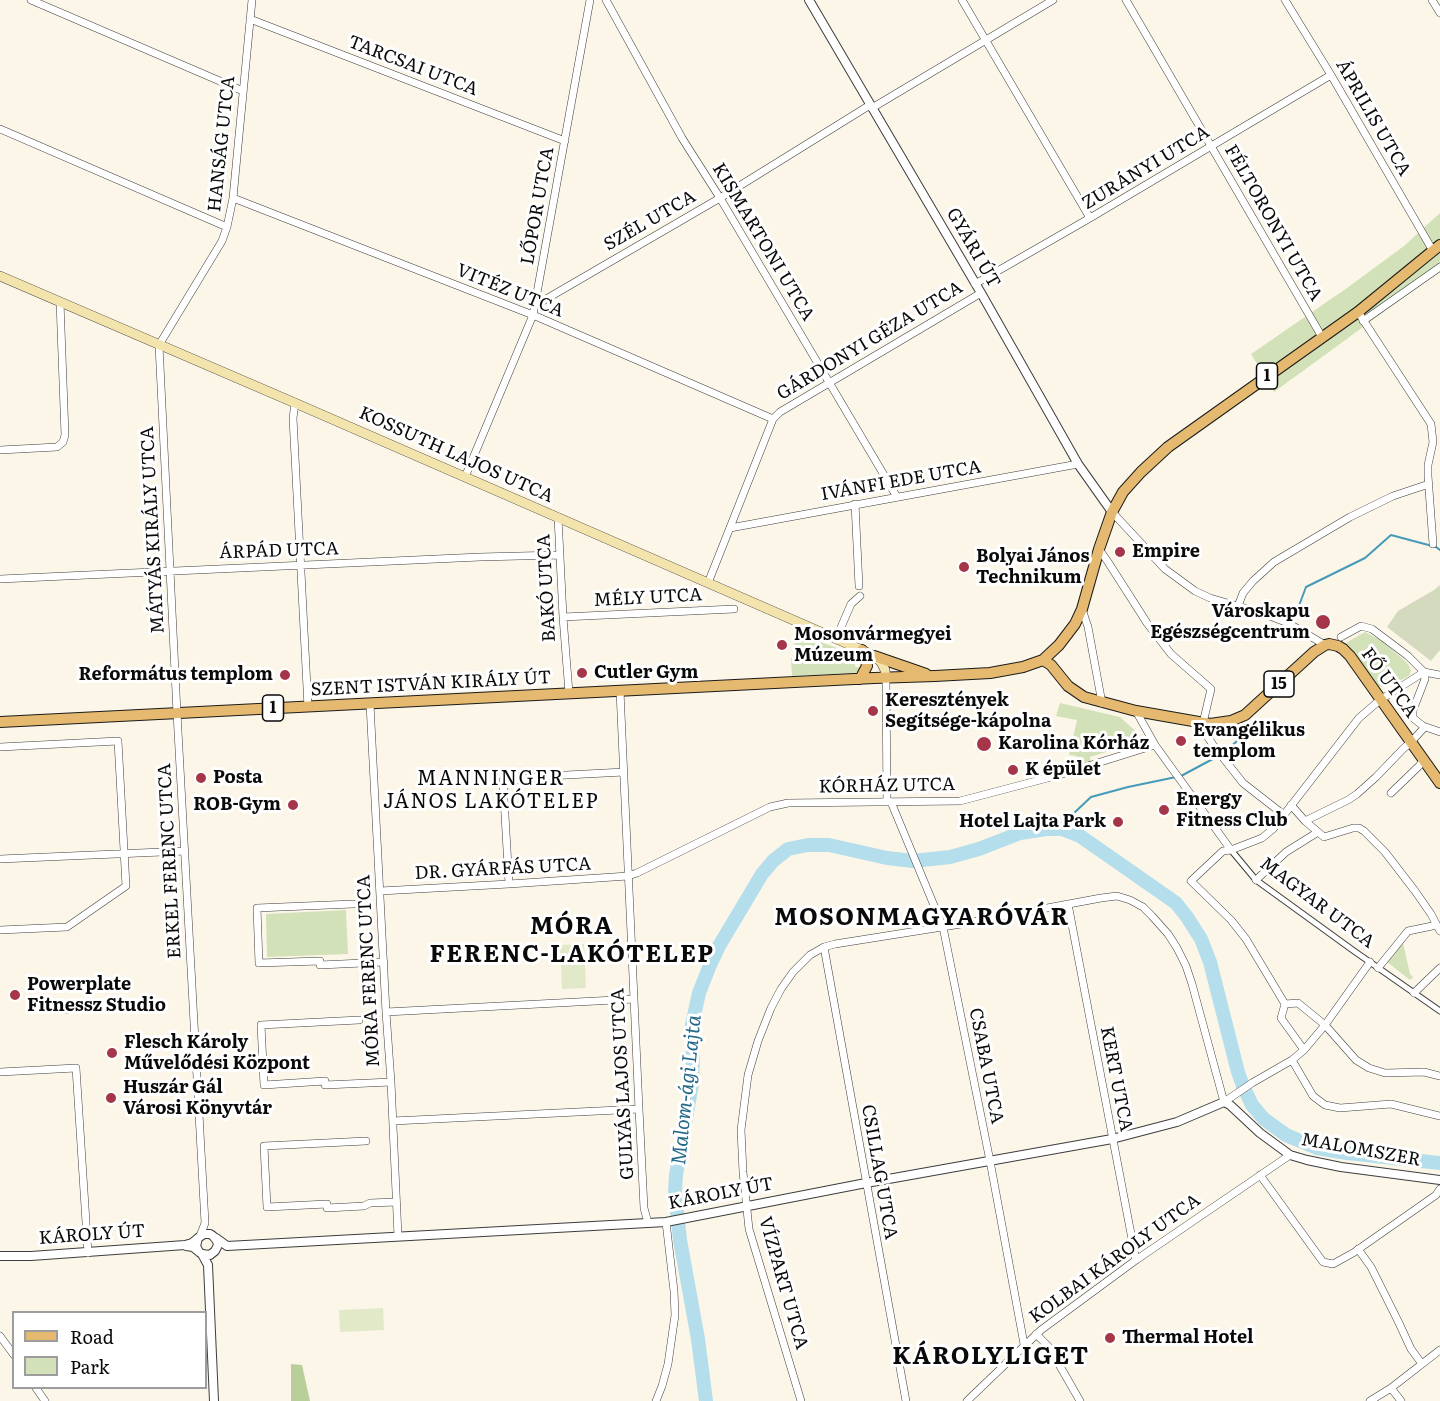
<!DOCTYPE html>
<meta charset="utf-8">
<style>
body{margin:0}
#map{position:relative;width:1440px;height:1401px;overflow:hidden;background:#fcf6e9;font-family:Literata,serif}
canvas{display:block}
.legend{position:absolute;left:12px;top:1311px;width:195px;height:78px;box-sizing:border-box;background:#fff;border:2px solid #9d9d9d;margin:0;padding:8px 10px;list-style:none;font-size:18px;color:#0a0a0a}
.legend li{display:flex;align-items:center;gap:12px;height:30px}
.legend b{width:30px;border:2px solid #9d9d9d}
</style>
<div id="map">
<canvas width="1440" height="1401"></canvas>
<ul class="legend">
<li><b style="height:8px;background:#e5ba70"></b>Road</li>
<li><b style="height:16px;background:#d2e1b8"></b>Park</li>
</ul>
</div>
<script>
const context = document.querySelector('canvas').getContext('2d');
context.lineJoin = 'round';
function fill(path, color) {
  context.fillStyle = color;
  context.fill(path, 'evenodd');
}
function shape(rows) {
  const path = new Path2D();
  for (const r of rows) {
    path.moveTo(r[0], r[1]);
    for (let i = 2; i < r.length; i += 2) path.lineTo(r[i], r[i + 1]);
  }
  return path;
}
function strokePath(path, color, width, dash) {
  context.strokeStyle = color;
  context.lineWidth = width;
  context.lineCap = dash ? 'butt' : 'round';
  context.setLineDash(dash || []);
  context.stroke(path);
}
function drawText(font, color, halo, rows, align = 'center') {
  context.font = font + ' Literata,serif';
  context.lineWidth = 6;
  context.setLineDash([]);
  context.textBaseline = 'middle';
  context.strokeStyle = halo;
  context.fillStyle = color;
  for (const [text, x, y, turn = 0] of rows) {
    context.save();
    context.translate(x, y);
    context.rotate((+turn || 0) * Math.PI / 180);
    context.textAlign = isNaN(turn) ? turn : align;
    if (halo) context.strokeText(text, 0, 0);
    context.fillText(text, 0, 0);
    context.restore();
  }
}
fill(shape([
 [1440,213,1440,271,1274,392,1251,354,1347,288,1404,246],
 [794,632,856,655,856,658,843,657,842,661,855,662,855,667,863,667,859,671,855,673,792,676,791,658,795,658],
 [1365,632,1382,641,1405,661,1409,666,1411,671,1409,676,1387,687,1381,687,1375,684,1346,643],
 [1060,703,1120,717,1140,735,1141,738,1140,742,1130,750,1126,746,1090,757,1091,762,1075,765,1077,756,1069,755,1077,720,1056,716],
 [346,910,348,954,267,957,266,914],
 [1403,943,1410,974,1413,977,1410,980,1387,962]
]), '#d2e1b8');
fill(shape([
 [291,1364,302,1365,310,1401,291,1401]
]), '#b9cf9a');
fill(shape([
 [1440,585,1440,650,1431,661,1387,627,1398,611,1434,590]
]), '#d4dabe');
fill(shape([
 [584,944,586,988,562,989,560,945],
 [383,1308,384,1330,340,1332,339,1310]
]), '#e2e9c9');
strokePath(shape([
 [1294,619,1306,587,1365,558,1391,535,1436,547,1440,550],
 [1062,829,1073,814,1091,797,1128,787,1181,776,1224,753,1251,728]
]), '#469ab9', 2);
strokePath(shape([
 [706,1401,698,1339,680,1240,675,1192,676,1175,692,1084,693,1058,692,1025,699,993,710,965,719,946,762,874,773,861,788,849,808,845,829,845,887,858,913,861,950,857,979,849,1020,833,1046,829,1062,829,1080,836,1176,903,1187,917,1201,939,1210,962,1238,1072,1243,1086,1252,1105,1264,1119,1286,1135,1317,1148,1347,1153,1440,1163]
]), '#b5deec', 14);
const pedestrian = shape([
 [1231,850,1256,880,1354,951,1440,1011]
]);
const minor = shape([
 [31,0,243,91],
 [606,0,682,138,720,198,897,497],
 [962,0,1090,218],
 [1126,0,1322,337],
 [1285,0,1331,75,1433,251],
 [1432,0,1440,13],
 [250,19,565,141],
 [872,108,1053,0],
 [0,129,227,227],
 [233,198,533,315,773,419],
 [975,284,1090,218,1331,75],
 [535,304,541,302,720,198,870,105],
 [1358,312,1431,424,1433,442,1428,465,1428,476,1433,544],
 [1363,321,1440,267],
 [295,403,293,418,308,707],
 [0,450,57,447,63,442,65,435,60,302],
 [465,477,533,315,590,0],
 [855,504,859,586],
 [1112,512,1165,569,1195,591,1210,598,1262,613,1288,623,1325,645],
 [558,517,563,617,569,693],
 [730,528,1078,464],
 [1099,549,1108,562,1147,623,1171,654,1211,689,1203,723,1204,731,1213,745,1243,783,1284,815],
 [0,579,480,557,559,555],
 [708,583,773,419,780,412,981,293],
 [1238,606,1243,593,1253,581,1274,562,1350,517,1393,496,1429,484],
 [1082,609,1088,627,1102,703],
 [563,617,734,609],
 [1341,637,1361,626,1372,629,1408,656,1424,672,1440,675],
 [836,639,851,604,860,596],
 [1424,672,1425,679,1413,710,1413,718,1423,726,1440,732],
 [886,678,887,802],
 [620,691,639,1109,644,1208,648,1223],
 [370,704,386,1012,391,1082,398,1236],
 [1136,711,1155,745,1231,850],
 [0,747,118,741,126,886,67,927,0,930],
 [1391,793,1419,766,1424,759],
 [891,802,943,927,990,1161,1024,1344],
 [1291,805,1305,821,1324,837,1353,828,1359,828,1364,831,1385,852,1415,891,1431,914,1440,931],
 [1305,821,1348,800,1357,794,1376,777,1403,749,1411,742,1423,729,1423,726],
 [0,859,185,851],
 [1256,880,1286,852,1318,832],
 [509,884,503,781,548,776,624,772],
 [380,891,509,884,628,876,637,873,770,807,788,803,960,801,1059,775,1155,745],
 [353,904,257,908,259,963,320,961,320,965,384,962],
 [1068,904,1136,1260],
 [824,947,906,1401],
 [1378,968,1408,931,1437,925],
 [1414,993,1440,968],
 [1285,1004,1298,1003,1325,1025,1356,1060,1369,1068,1385,1073,1424,1072,1440,1076],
 [49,1009,67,1010],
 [386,1012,634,999],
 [359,1020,261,1025,264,1085,325,1081,325,1085,391,1082],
 [1304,1050,1281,1018,1285,1004,1246,939,1231,920,1191,881,1223,851,1231,850,1262,838,1273,829,1359,718,1380,700,1424,672],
 [1292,1060,1313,1096,1325,1105,1340,1108,1391,1104,1440,1116],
 [0,1072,76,1068,88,1253],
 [393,1121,639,1109],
 [366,1141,264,1146,267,1207,327,1204,327,1208,364,1206,370,1203,396,1202],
 [1260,1175,1323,1262,1333,1264,1353,1253,1436,1195,1440,1189],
 [200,1236,205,1223,177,713,159,345,222,241,227,227,233,198,252,0],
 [1358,1249,1371,1267,1398,1321,1411,1349,1422,1364],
 [1036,1334,1049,1347,1080,1401],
 [0,1336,14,1355],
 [36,1388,45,1401],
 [1391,1388,1401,1401],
 [656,1401,662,1386,668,1364,675,1315,674,1291,666,1222],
 [801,1401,749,1229,743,1172,741,1130,748,1075,758,1041,771,1008,781,989,793,972,810,955,824,947,835,944,961,924,1101,898,1117,896,1130,900,1143,907,1152,916,1168,934,1177,948,1186,966,1192,984,1224,1102,1252,1083,1292,1060,1304,1050,1325,1025,1370,962],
 [967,1401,1041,1330,1136,1260,1290,1155],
 [1370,1401,1391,1388,1440,1350]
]);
const tertiary = shape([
 [809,0,981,293,1078,464,1112,512],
 [216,1238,227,1246,666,1222,866,1183,1112,1139,1177,1122,1224,1102,1230,1105,1260,1133,1290,1155,1307,1160,1341,1167,1440,1180],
 [186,1246,193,1247,199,1252,202,1254,210,1255,215,1251,218,1245,217,1241,213,1236,210,1234,204,1234,198,1238,196,1246,199,1252],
 [202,1254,208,1265,214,1401],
 [0,1256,31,1256,185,1245,192,1243,198,1238]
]);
const secondary = shape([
 [0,276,295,403,862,650,874,656,881,662,885,670,886,678]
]);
const primary = shape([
 [874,656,926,674],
 [1043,660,1051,665,1068,686,1084,697,1136,711,1210,724,1231,721,1245,715,1314,652,1325,645,1329,644,1338,646,1343,649,1350,656,1440,783],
 [860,679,867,666,865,655,862,650],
 [0,722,874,678,935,676,990,673,1023,667,1043,660,1059,645,1075,624,1082,609,1099,549,1112,512,1123,492,1141,472,1168,447,1358,312,1440,245]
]);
strokePath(pedestrian, '#3d3d3d', 7);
strokePath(minor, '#3d3d3d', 8);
strokePath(tertiary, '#3d3d3d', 10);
strokePath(secondary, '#2c2c2c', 10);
strokePath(primary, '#1b1b1b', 12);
strokePath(pedestrian, '#fff', 5);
strokePath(minor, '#fff', 7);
strokePath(tertiary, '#fff', 8);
strokePath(secondary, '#f3e3ad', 9);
strokePath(primary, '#e5ba70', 10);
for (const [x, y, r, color] of [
 [1120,552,6,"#a53649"],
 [964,567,6,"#a53649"],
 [1323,622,8,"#a53649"],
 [782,645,6,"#a53649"],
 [582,673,6,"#a53649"],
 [285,675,6,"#a53649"],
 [873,711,6,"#a53649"],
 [1181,741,6,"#a53649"],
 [984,744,8,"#a53649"],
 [1013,770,6,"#a53649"],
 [201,778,6,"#a53649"],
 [293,805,6,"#a53649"],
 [1164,810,6,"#a53649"],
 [1118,822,6,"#a53649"],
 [15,995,6,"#a53649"],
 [112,1053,6,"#a53649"],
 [111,1098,6,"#a53649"],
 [1110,1338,6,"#a53649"]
]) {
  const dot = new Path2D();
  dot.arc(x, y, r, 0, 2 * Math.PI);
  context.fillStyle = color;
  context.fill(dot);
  strokePath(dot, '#fff', 2);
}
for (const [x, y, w] of [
 [1267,376,21],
 [1279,684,30],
 [273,708,21]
]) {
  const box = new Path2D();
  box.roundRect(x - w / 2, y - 13, w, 26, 4.5);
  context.fillStyle = '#fff';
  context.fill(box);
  strokePath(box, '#0a0a0a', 1.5);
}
drawText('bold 16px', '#0a0a0a', null, [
 ["1",1267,376],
 ["15",1279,684],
 ["1",273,708]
]);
drawText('18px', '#0a0a0a', '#fff', [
 ["TARCSAI UTCA",413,66,21],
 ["ÁPRILIS UTCA",1373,118,60],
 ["HANSÁG UTCA",222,144,-84],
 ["ZURÁNYI UTCA",1146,168,-31],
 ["LŐPOR UTCA",538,206,-80],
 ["SZÉL UTCA",650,221,-30],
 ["FÉLTORONYI UTCA",1273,223,60],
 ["KISMARTONI UTCA",763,242,59],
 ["GYÁRI ÚT",973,248,60],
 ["VITÉZ UTCA",510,291,22],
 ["GÁRDONYI GÉZA UTCA",870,341,-31],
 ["KOSSUTH LAJOS UTCA",456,455,24],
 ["IVÁNFI EDE UTCA",901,481,-10],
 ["MÁTYÁS KIRÁLY UTCA",153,530,-93],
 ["ÁRPÁD UTCA",279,551,-2],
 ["BAKÓ UTCA",547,588,-93],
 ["MÉLY UTCA",648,598,-3],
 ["FŐ UTCA",1389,683,54],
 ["SZENT ISTVÁN KIRÁLY ÚT",431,684,-3],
 ["KÓRHÁZ UTCA",887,786,-1],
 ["ERKEL FERENC UTCA",170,861,-93],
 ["DR. GYÁRFÁS UTCA",503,869,-3],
 ["MAGYAR UTCA",1317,903,37],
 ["MÓRA FERENC UTCA",369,971,-93],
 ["CSABA UTCA",986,1066,79],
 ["KERT UTCA",1116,1079,79],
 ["GULYÁS LAJOS UTCA",623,1084,-93],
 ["MALOMSZER",1361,1150,10],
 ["CSILLAG UTCA",879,1172,80],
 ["KÁROLY ÚT",721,1194,-11],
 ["KÁROLY ÚT",92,1235,-4],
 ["KOLBAI KÁROLY UTCA",1115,1259,-36],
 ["VÍZPART UTCA",783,1283,74]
]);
drawText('bold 18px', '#0a0a0a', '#fff', [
 ["Empire",1132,552],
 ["Bolyai János",976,557],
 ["Technikum",976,578],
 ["Városkapu",1310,612,"right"],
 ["Egészségcentrum",1310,633,"right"],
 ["Mosonvármegyei",794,635],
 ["Múzeum",794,656],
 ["Cutler Gym",594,673],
 ["Református templom",273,675,"right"],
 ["Keresztények",885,701],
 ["Segítsége-kápolna",885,722],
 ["Evangélikus",1193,731],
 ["templom",1193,752],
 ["Karolina Kórház",998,744],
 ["K épület",1025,770],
 ["Posta",213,778],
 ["Energy",1176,800],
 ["Fitness Club",1176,821],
 ["ROB-Gym",281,805,"right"],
 ["Hotel Lajta Park",1106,822,"right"],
 ["Powerplate",27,985],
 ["Fitnessz Studio",27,1006],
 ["Flesch Károly",124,1043],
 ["Művelődési Központ",124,1064],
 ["Huszár Gál",123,1088],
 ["Városi Könyvtár",123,1109],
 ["Thermal Hotel",1122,1338]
], 'left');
context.letterSpacing = '1.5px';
drawText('20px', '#0a0a0a', '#fff', [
 ["MANNINGER",491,779],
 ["JÁNOS LAKÓTELEP",491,802]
]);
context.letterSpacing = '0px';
drawText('italic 20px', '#256a89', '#fff', [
 ["Malom-ági Lajta",687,1090,-84]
]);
context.letterSpacing = '1.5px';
drawText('bold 24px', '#0a0a0a', '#fff', [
 ["MOSONMAGYARÓVÁR",922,918],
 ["MÓRA",572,927],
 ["FERENC-LAKÓTELEP",572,955],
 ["KÁROLYLIGET",991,1357]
]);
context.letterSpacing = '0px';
</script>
